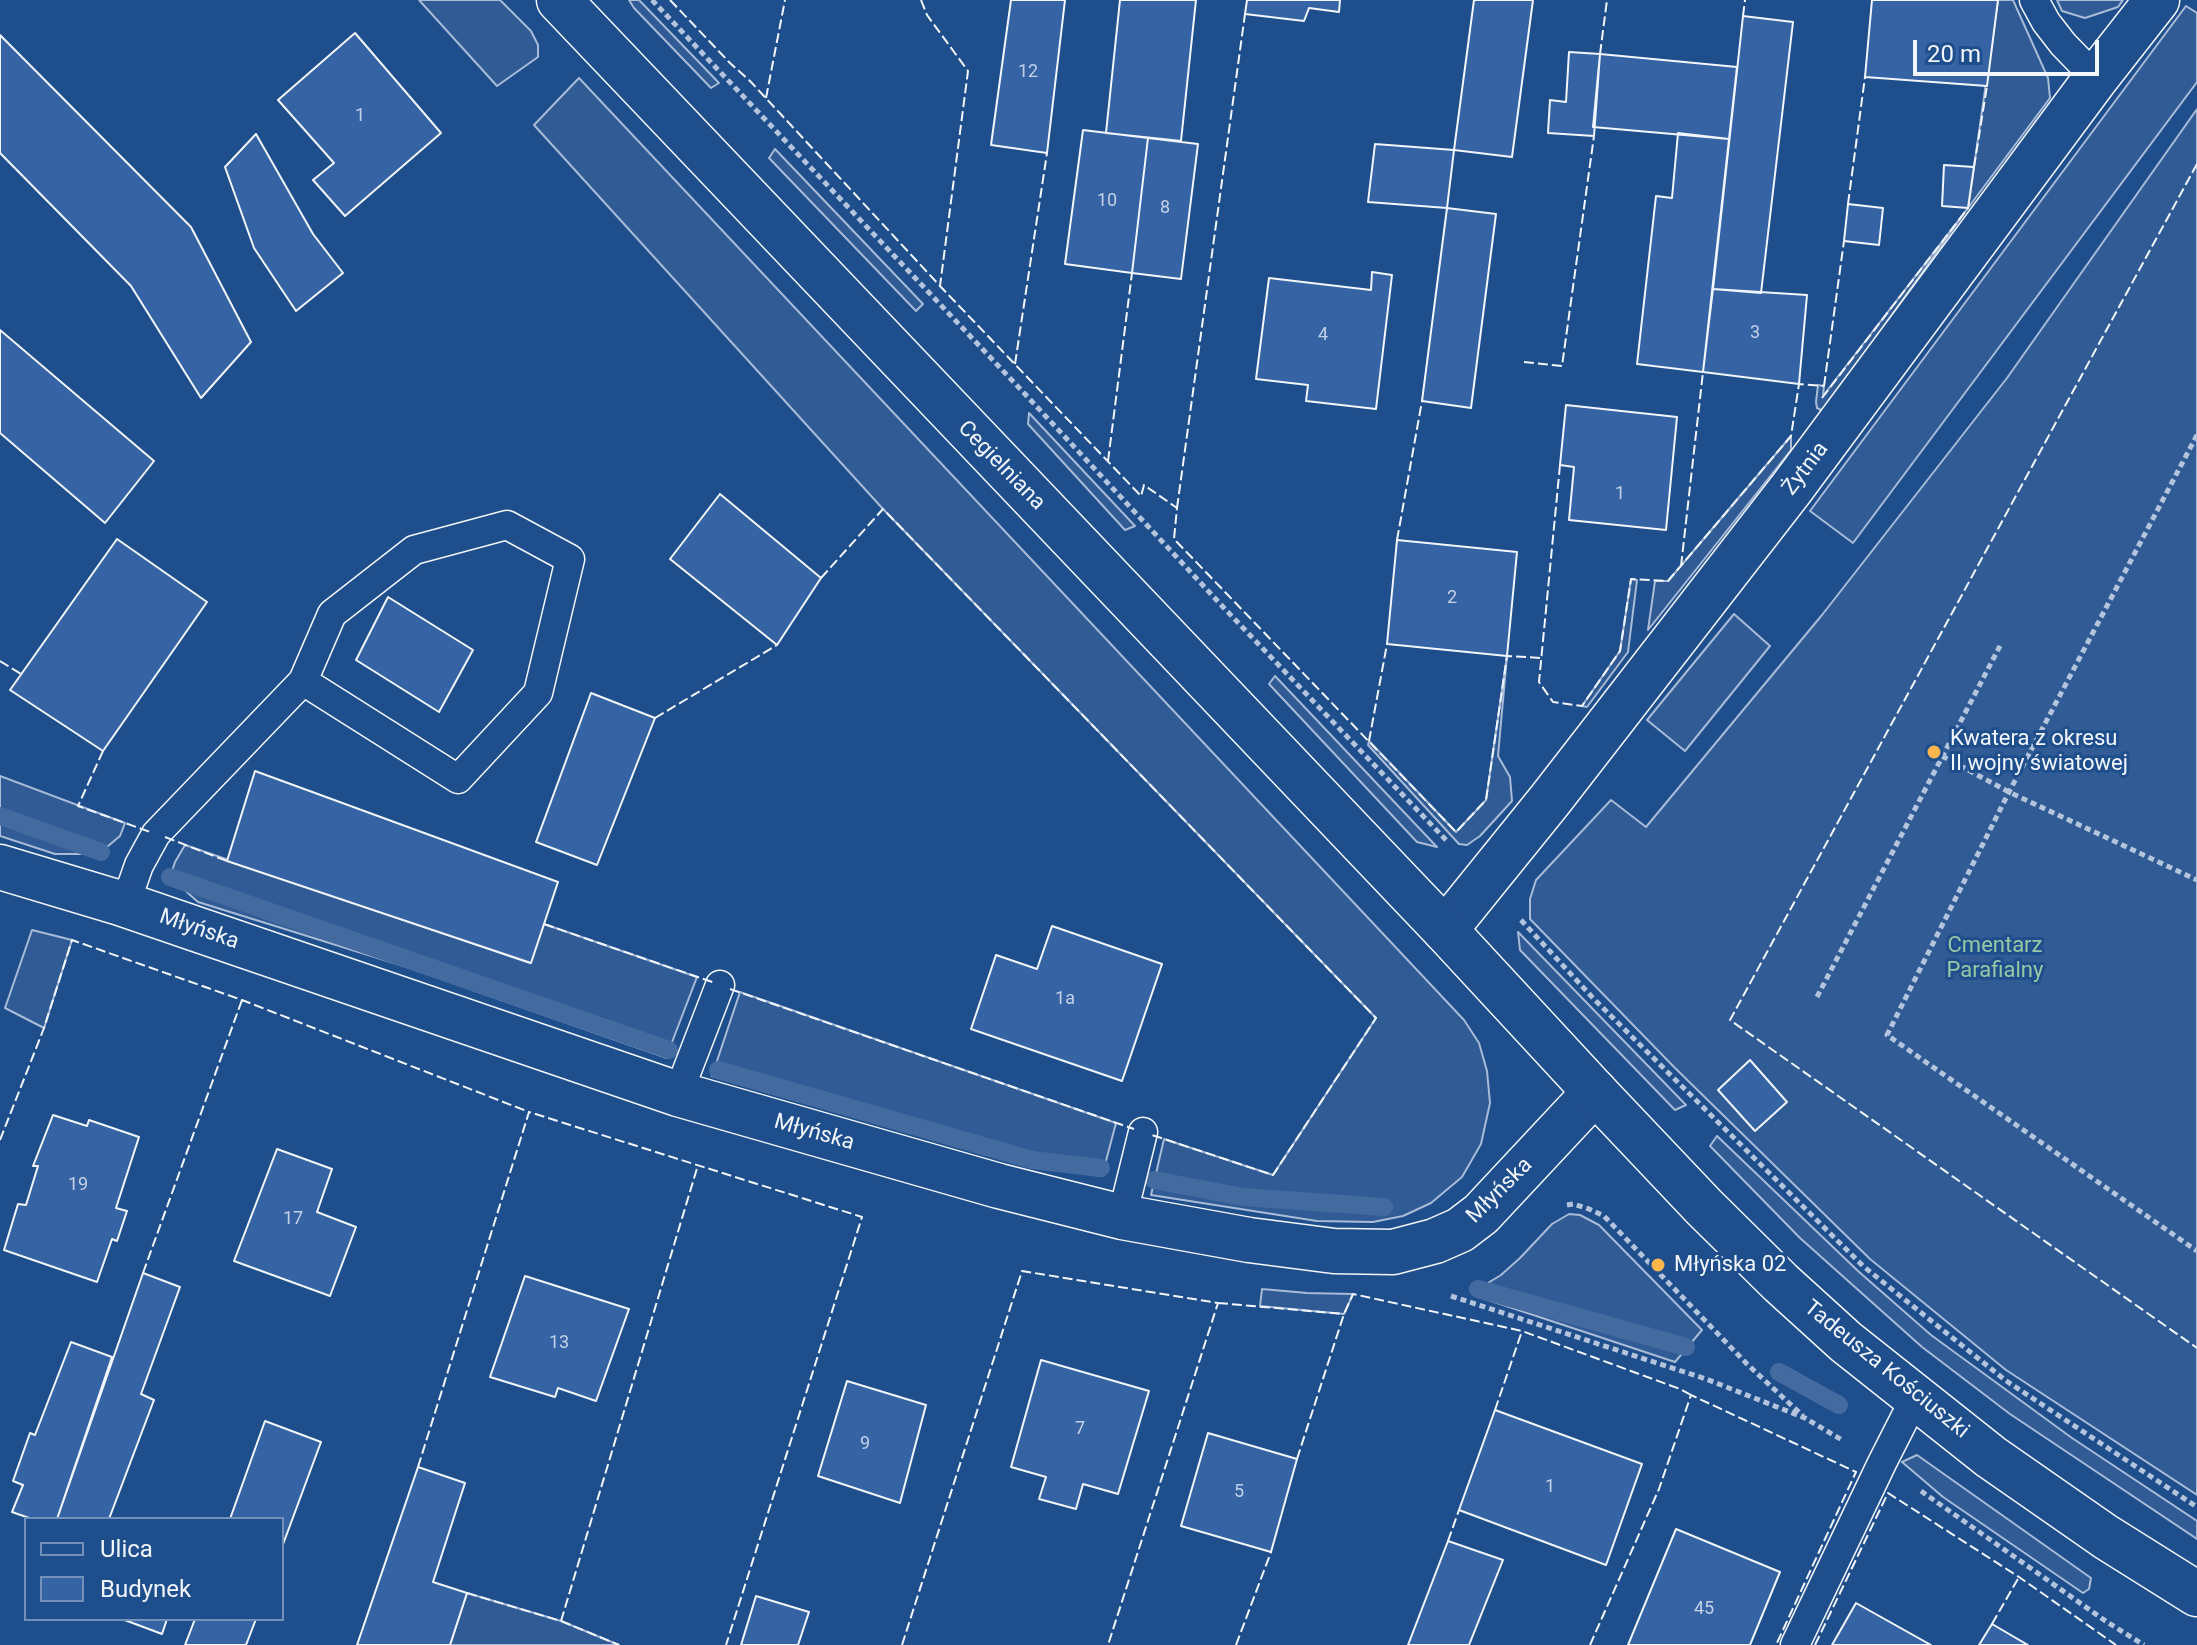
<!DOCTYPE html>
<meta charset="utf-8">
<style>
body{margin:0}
#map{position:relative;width:2197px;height:1645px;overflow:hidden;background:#1f4e8c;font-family:Roboto,sans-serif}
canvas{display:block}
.legend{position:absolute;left:24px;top:1517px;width:260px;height:104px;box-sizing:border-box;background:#1f4e8c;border:2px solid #7391ba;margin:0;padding:10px 14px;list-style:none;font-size:24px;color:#f2f6ff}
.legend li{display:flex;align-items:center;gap:16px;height:40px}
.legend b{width:40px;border:2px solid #7391ba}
.scale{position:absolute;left:1913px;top:40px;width:186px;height:36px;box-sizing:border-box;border:4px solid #f2f6ff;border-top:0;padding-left:10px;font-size:24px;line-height:28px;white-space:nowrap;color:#f2f6ff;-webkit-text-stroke:6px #1f4e8c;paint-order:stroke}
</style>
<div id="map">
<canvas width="2197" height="1645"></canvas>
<ul class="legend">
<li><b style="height:10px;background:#1f4e8c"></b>Ulica</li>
<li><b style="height:22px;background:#3563a3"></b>Budynek</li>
</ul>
<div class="scale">20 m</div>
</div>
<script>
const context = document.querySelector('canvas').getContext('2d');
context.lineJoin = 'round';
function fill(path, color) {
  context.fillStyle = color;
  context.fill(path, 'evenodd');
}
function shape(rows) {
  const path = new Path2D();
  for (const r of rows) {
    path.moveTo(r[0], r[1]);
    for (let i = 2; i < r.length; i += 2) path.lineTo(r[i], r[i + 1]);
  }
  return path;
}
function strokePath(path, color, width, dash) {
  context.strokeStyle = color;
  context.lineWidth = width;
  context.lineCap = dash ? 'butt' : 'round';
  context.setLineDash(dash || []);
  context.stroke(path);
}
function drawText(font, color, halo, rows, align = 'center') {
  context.font = font + ' Roboto,sans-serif';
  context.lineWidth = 6;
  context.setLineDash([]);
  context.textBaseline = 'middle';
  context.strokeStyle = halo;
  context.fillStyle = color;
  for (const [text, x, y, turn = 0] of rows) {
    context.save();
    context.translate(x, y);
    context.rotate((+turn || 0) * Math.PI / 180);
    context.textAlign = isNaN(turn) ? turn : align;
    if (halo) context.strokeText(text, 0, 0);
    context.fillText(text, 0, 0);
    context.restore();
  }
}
const built = shape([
 [419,0,500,0,531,31,538,45,538,57,497,86,419,0],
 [629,0,639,0,719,83,711,88,634,8,629,0],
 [1998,0,2013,0,2048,78,2050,98,1968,208,1827,406,1821,410,1817,408,1816,402,1818,385,1824,386,1823,396,1968,208,1998,0],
 [2057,0,2123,0,2118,7,2085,18,2062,11,2057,0],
 [2186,6,2197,13,2197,82,1853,543,1810,511,2186,6],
 [579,78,1464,1020,1479,1043,1487,1071,1490,1103,1481,1144,1462,1177,1431,1203,1403,1216,1373,1222,1317,1221,1151,1195,1164,1139,1273,1175,1376,1018,883,509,534,125,579,78],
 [2197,109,2197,1495,2006,1370,1870,1259,1674,1067,1530,919,1530,899,1536,880,1611,800,1646,827,1822,615,2007,378,2197,109],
 [775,149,923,304,916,311,769,158,775,149],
 [1029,413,1135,526,1125,530,1028,424,1029,413],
 [1791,436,1791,450,1648,630,1655,581,1668,581,1791,436],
 [1631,579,1637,580,1628,652,1587,707,1582,706,1620,651,1631,579],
 [1734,614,1770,646,1685,751,1647,720,1734,614],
 [1507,656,1498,756,1510,777,1512,801,1480,836,1467,845,1459,844,1368,745,1369,741,1456,832,1486,800,1507,656],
 [1275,676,1437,847,1417,842,1269,684,1275,676],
 [0,776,125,823,120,836,101,852,84,854,55,854,0,836,0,776],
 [185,845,530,963,544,924,697,977,669,1050,667,1058,413,969,198,902,170,877,175,862,185,845],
 [32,930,72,940,44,1028,5,1008,32,930],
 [1518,932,1686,1105,1675,1110,1520,950,1518,932],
 [740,992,1116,1123,1102,1176,1042,1168,948,1143,712,1076,740,992],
 [1717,1136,1858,1271,1931,1335,2072,1438,2197,1521,2197,1539,2010,1414,1922,1347,1800,1238,1710,1146,1717,1136],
 [1569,1214,1580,1215,1599,1225,1702,1330,1675,1362,1476,1296,1478,1289,1501,1275,1520,1258,1552,1224,1569,1214],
 [1262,1289,1307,1293,1353,1294,1344,1314,1260,1306,1262,1289],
 [1917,1455,2091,1578,2089,1589,2083,1593,1943,1497,1902,1462,1917,1455],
 [467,1593,561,1621,619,1645,450,1645,467,1593]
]);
fill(built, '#305b95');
strokePath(built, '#a8bbd7', 2);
strokePath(shape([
 [0,816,101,852],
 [170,877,669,1050],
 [718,1070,1032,1160,1101,1168],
 [1154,1180,1243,1197,1384,1207],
 [1478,1289,1686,1347],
 [1779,1372,1839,1405]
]), '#446ba0', 18);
const building = shape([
 [1011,0,1065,0,1047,153,991,145,1011,0],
 [1120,0,1196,0,1181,141,1106,133,1120,0],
 [1247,0,1340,0,1339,12,1309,8,1304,21,1245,14,1247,0],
 [1474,0,1533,0,1512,157,1454,150,1474,0],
 [1872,0,1998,0,1987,86,1865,77,1872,0],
 [1743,16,1793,22,1761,293,1713,289,1743,16],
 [355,33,441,133,345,216,313,180,334,163,278,100,355,33],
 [0,35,191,227,251,342,201,398,131,286,0,153,0,35],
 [1569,52,1600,54,1594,136,1548,133,1550,100,1566,102,1569,52],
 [1600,54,1737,67,1729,139,1593,127,1600,54],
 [1083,130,1148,138,1132,273,1065,264,1083,130],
 [1678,133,1729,139,1703,372,1637,364,1656,196,1672,198,1678,133],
 [256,134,313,234,343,273,296,311,254,248,225,167,256,134],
 [1148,138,1198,144,1181,279,1132,273,1148,138],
 [1375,144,1454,150,1447,208,1368,202,1375,144],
 [1944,165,1974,167,1968,208,1942,206,1944,165],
 [1848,204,1883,208,1879,245,1844,241,1848,204],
 [1447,208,1496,214,1471,408,1422,401,1447,208],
 [1372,272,1392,275,1376,409,1306,401,1308,385,1256,379,1269,278,1371,290,1372,272],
 [1713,289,1807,295,1799,384,1703,372,1713,289],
 [0,330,154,461,105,523,0,433,0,330],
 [1566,405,1677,417,1666,530,1569,520,1574,467,1560,465,1566,405],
 [720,494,821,578,777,645,670,559,720,494],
 [117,539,207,602,103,751,10,690,117,539],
 [1397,540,1517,552,1507,656,1387,644,1397,540],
 [388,597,473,650,439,712,356,660,388,597],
 [591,693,655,718,597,865,536,842,591,693],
 [255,771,558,882,531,963,227,861,255,771],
 [1052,926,1162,964,1122,1081,971,1029,996,955,1037,969,1052,926],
 [1750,1060,1787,1102,1755,1131,1718,1090,1750,1060],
 [53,1115,87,1126,89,1120,139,1137,116,1208,127,1211,117,1241,112,1239,97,1282,4,1250,18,1204,26,1205,38,1166,33,1166,53,1115],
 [277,1149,332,1169,317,1212,356,1227,330,1296,234,1261,277,1149],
 [143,1273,180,1287,141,1394,154,1400,109,1519,57,1519,143,1273],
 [525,1276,629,1309,596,1401,558,1388,555,1397,490,1377,525,1276],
 [71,1342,112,1357,57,1519,32,1519,12,1512,23,1485,13,1481,30,1433,35,1435,71,1342],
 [1041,1360,1149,1391,1118,1494,1083,1484,1076,1509,1039,1499,1046,1477,1011,1467,1041,1360],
 [847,1381,926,1405,900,1503,818,1476,847,1381],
 [1495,1410,1642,1464,1606,1565,1459,1510,1495,1410],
 [265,1421,321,1442,282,1547,282,1519,230,1519,265,1421],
 [1208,1433,1297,1459,1271,1552,1181,1526,1208,1433],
 [418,1467,465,1483,433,1582,467,1593,450,1645,357,1645,418,1467],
 [1676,1529,1780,1572,1750,1645,1628,1645,1676,1529],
 [1448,1541,1503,1560,1469,1645,1408,1645,1448,1541],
 [756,1596,809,1612,798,1645,741,1645,756,1596],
 [1856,1603,1931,1645,1832,1645,1856,1603],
 [122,1619,167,1619,162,1634,122,1619],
 [195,1619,256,1619,246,1645,185,1645,195,1619],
 [1992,1624,2028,1645,1979,1645,1992,1624]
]);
fill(building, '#3563a3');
strokePath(building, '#f2f6ff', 2);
const service = shape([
 [2034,0,2046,22,2063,44,2096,78],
 [120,903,132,885,139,865,156,834,303,681,458,779,538,693,570,559,507,525,414,550,332,614,303,681],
 [678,1094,720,985],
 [1122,1217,1143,1132],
 [1795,1645,1882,1463,1915,1398]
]);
const minor = shape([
 [0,867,120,903,678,1094,999,1186,1122,1217,1249,1240,1334,1251,1393,1252,1435,1241,1460,1230,1481,1214,1595,1092],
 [1445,930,1550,800,1791,489,2096,78,2157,0]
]);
const tertiary = shape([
 [559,0,1445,930,1595,1092,1704,1207,1781,1283,1846,1342,1991,1457,2106,1537,2197,1594]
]);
strokePath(service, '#f2f6ff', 31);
strokePath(minor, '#f2f6ff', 47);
strokePath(tertiary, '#f2f6ff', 47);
strokePath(shape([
 [652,0,1025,394,1224,608,1446,840],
 [2197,435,2009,792,1887,1035,2197,1251],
 [1942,756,2009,792,2197,880],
 [1521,920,1593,998,1863,1266,2005,1380,2197,1507],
 [1817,997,2001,644],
 [1567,1205,1573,1204,1589,1209,1604,1216,1747,1364,1803,1416],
 [1451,1296,1706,1379,1805,1418,1842,1440],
 [1921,1491,2107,1622,2144,1645]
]), '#b3c4dc', 5, [6, 4]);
strokePath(service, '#1f4e8c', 28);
strokePath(minor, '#1f4e8c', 44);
strokePath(tertiary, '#1f4e8c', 44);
strokePath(shape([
 [670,0,730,63,750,81,940,286,1141,496,1144,485,1177,508,1174,539,1456,832,1486,800,1507,656,1541,658],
 [921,0,927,15,968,71,940,286],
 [1743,16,1745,0],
 [1600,54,1607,0],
 [766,98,785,0],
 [2197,164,1730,1020,2197,1348],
 [1974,167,1987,86],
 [1848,204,1865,77],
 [1524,362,1562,366,1594,136],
 [1015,364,1047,153],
 [1824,386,1844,241],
 [1822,398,1968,208],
 [1108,461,1132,273],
 [1560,465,1539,682,1553,702,1582,706,1620,651,1631,579,1668,581,1791,436,1799,384,1824,386],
 [1177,508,1245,14],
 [1397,540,1422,401],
 [1681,566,1703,372],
 [821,578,883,509,1376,1018,1273,1175,1149,1134],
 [0,661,21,674],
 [655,718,777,645],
 [1369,741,1387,644],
 [103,751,78,806,150,832],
 [165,837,227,861],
 [544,924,715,983],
 [730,989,1134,1129],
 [0,1140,44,1028,72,940,242,1000,529,1112],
 [143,1273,242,1000],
 [1218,1303,1344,1314],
 [1495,1410,1522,1331],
 [1297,1459,1344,1314,1353,1294,1522,1331,1680,1389,1691,1395],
 [418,1467,529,1112,862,1217,726,1645],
 [1448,1541,1459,1510],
 [467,1593,561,1621,619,1645],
 [561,1621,698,1165],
 [1992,1624,2019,1577],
 [902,1645,1022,1271,1218,1303,1108,1645],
 [1236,1645,1271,1552],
 [1590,1645,1659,1489,1691,1395,1856,1472,1776,1645],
 [1815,1645,1888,1493,2019,1577,2116,1645]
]), '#f2f6ff', 2, [10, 4]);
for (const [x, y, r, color] of [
 [1934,752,8,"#ffb74d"],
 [1658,1265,8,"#ffb74d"]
]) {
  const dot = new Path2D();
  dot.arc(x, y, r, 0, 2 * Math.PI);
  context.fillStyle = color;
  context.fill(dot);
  strokePath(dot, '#1f4e8c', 3);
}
drawText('18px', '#c3d1e8', null, [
 ["12",1028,72],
 ["1",360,116],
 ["10",1107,201],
 ["8",1165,208],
 ["3",1755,333],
 ["4",1323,335],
 ["1",1620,494],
 ["2",1452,598],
 ["1a",1065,999],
 ["19",78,1185],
 ["17",293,1219],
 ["13",559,1343],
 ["7",1080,1429],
 ["9",865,1444],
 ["1",1550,1487],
 ["5",1239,1492],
 ["45",1704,1609]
]);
drawText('22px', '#f2f6ff', '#1f4e8c', [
 ["Cegielniana",1001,466,46],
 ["Żytnia",1806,469,-53],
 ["Młyńska",199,930,19],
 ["Młyńska",814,1133,16],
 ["Młyńska",1500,1191,-45],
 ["Tadeusza Kościuszki",1886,1370,39]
]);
drawText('22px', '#f2f6ff', '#1f4e8c', [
 ["Kwatera z okresu",1950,739],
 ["II wojny światowej",1950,764],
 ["Młyńska 02",1674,1265]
], 'left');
drawText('22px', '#97c8a6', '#1f4e8c', [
 ["Cmentarz",1995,946],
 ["Parafialny",1995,971]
]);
</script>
